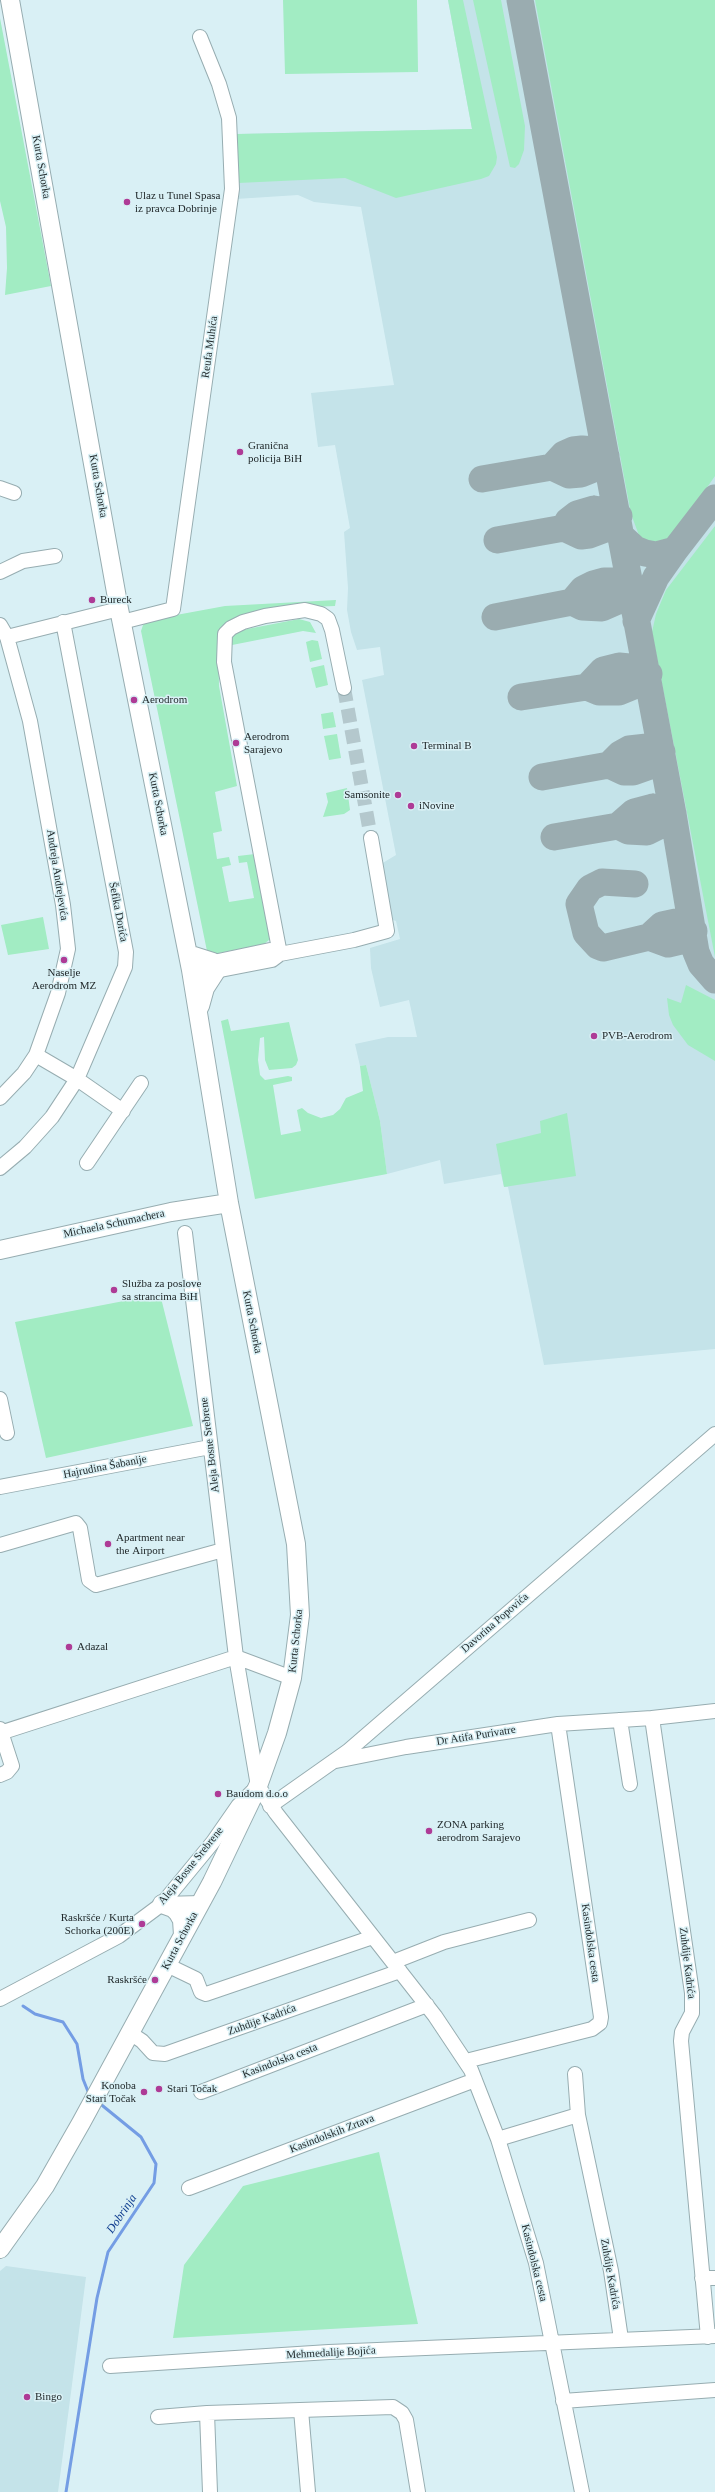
<!DOCTYPE html>
<meta charset="utf-8">
<style>
body{margin:0}
canvas{display:block;background:#d9f0f5}
</style>
<canvas width="715" height="2492"></canvas>
<script>
const context = document.querySelector('canvas').getContext('2d');
context.lineJoin = 'round';
function fill(path, color) {
  context.fillStyle = color;
  context.fill(path, 'evenodd');
}
function shape(rows) {
  const path = new Path2D();
  for (const r of rows) {
    path.moveTo(r[0], r[1]);
    for (let i = 2; i < r.length; i += 2) path.lineTo(r[i], r[i + 1]);
  }
  return path;
}
function strokePath(path, color, width, dash) {
  context.strokeStyle = color;
  context.lineWidth = width;
  context.lineCap = dash ? 'butt' : 'round';
  context.setLineDash(dash || []);
  context.stroke(path);
}
function drawText(font, color, halo, rows, align = 'center') {
  context.font = font + ' "Times New Roman",serif';
  context.lineWidth = 3;
  context.setLineDash([]);
  context.textBaseline = 'middle';
  context.strokeStyle = halo;
  context.fillStyle = color;
  for (const [text, x, y, turn = 0] of rows) {
    context.save();
    context.translate(x, y);
    context.rotate((+turn || 0) * Math.PI / 180);
    context.textAlign = isNaN(turn) ? turn : align;
    if (halo) context.strokeText(text, 0, 0);
    context.fillText(text, 0, 0);
    context.restore();
  }
}
fill(shape([
 [448,0,715,0,715,1349,544,1365,508,1187,504,1187,501,1174,444,1184,440,1160,387,1174,380,1121,366,1065,360,1066,355,1044,388,1037,417,1037,409,1000,380,1007,371,968,370,948,400,939,396,921,393,920,381,864,396,855,362,680,384,675,380,647,357,650,351,632,347,610,348,588,344,532,350,528,335,445,318,447,311,393,394,385,361,207,314,202,298,195,236,199,238,183,237,134,472,129],
 [6,2266,86,2277,58,2492,0,2492,0,2271]
]), '#c4e3e9');
fill(shape([
 [283,0,417,0,418,72,285,74],
 [448,0,463,0,497,157,496,164,489,176,481,179,396,198,345,178,238,183,237,134,472,129],
 [473,0,501,0,525,126,524,150,519,164,515,168,510,167,508,158],
 [535,0,715,0,715,476,673,536,664,543,656,545,640,538,631,514],
 [0,18,51,286,5,295,7,268,6,227,0,201],
 [715,526,715,957,652,632,656,614,666,590],
 [336,600,335,606,286,608,223,628,218,637,219,686,237,786,215,792,222,831,213,833,217,859,229,857,231,865,222,867,229,902,254,898,247,862,239,863,238,856,255,854,270,932,269,940,264,944,214,954,207,951,141,631,143,625,149,620,225,606],
 [299,619,310,622,316,633,303,631,227,646,227,642,237,631],
 [312,640,318,641,322,659,310,662,306,642],
 [324,665,328,685,316,688,311,668],
 [333,712,336,727,323,729,321,714],
 [337,734,341,758,329,760,324,736],
 [347,788,350,810,344,814,323,817,328,802,326,793],
 [43,917,49,949,8,955,1,925],
 [686,985,715,1000,715,1061,688,1045,673,1025,669,1015,667,998,681,1003],
 [228,1019,231,1031,289,1022,298,1060,296,1065,292,1068,269,1070,265,1060,264,1037,260,1038,258,1060,260,1075,265,1080,288,1076,292,1077,292,1081,273,1085,281,1135,301,1131,297,1110,302,1108,308,1113,321,1118,333,1115,340,1109,346,1098,363,1091,360,1066,366,1065,380,1121,387,1174,255,1199,221,1021],
 [567,1113,576,1176,504,1187,496,1144,541,1133,540,1121],
 [160,1294,193,1426,46,1458,15,1322],
 [379,2152,418,2324,173,2338,184,2265,243,2186]
]), '#a2ecc3');
strokePath(shape([
 [23,2006,35,2014,63,2022,77,2044,83,2079,89,2094],
 [66,2492,97,2298,108,2252,154,2183,156,2164,141,2137,98,2102]
]), '#749de4', 3);
strokePath(shape([
 [520,0,673,814,696,952,701,964,715,980],
 [582,449,595,450,606,456,591,470,581,474,569,475,552,467,564,454,573,450,582,449],
 [482,479,552,467],
 [594,509,607,511,619,516,605,529,589,535,581,536,564,528,568,521,577,514,594,509],
 [622,537,635,549,645,553,656,555,675,550,715,498],
 [497,540,564,528],
 [604,581,615,581,631,587,618,601,602,608,582,607,572,602,583,589,593,584,604,581],
 [495,617,572,602],
 [636,621,656,577,675,550],
 [619,666,640,668,649,674,636,685,619,692,599,692,587,687,603,670,619,666],
 [521,697,587,687],
 [542,777,609,765,624,772,633,772,650,766,662,752,647,747,629,749,620,754,609,765],
 [653,807,669,810,673,814,671,820,647,832,628,831,618,826,634,812,653,807],
 [554,837,618,826],
 [635,884,602,882,590,888,579,904,586,933,598,946,603,948,649,937],
 [676,922,688,925,694,931,685,940,668,944,649,937,662,925,676,922]
]), '#9aacb0', 27);
strokePath(shape([
 [344,688,371,838]
]), '#b4c8cd', 14, [14, 7]);
const minor = shape([
 [0,488,14,493],
 [0,572,23,561,55,556],
 [122,622,173,609,232,189,229,118,219,84,200,37],
 [0,625,7,637,30,721,63,905,68,949,58,993,36,1055,24,1073,0,1098],
 [7,637,119,609],
 [280,954,224,662,225,634,231,628,243,622,265,616,305,610,321,614,328,619,332,630,344,688],
 [204,964,270,950,280,954],
 [191,970,205,973,272,960,280,954,354,940,387,931,371,838],
 [36,1055,77,1079,123,1111],
 [87,1163,141,1083],
 [0,1168,25,1147,52,1117,77,1079,125,967,126,952,63,622],
 [185,1233,236,1657,258,1786,276,1813,435,2016,471,2070,498,2139,536,2263,582,2492],
 [0,1399,7,1433],
 [0,1487,210,1447],
 [0,1545,76,1523,80,1528,89,1580,96,1585,223,1550],
 [652,1718,692,1993,692,2013,682,2032,681,2041,708,2337],
 [620,1720,630,1784],
 [0,1729,12,1766,7,1772,0,1775],
 [0,1733,236,1657,292,1678],
 [336,1761,406,1747,558,1724,652,1718,715,1711],
 [270,1806,348,1751,715,1434],
 [162,1904,201,1903],
 [393,1962,444,1942,529,1920],
 [167,1965,196,1979,201,1992,206,1994,373,1937],
 [0,1999,119,1936,162,1904,213,1842,238,1806,252,1792],
 [130,2033,142,2041,153,2053,165,2054,400,1971],
 [466,2061,592,2029,600,2023,601,2017,558,1724],
 [575,2074,578,2115,611,2271,621,2339],
 [201,2092,427,2005],
 [498,2139,578,2115],
 [189,2188,475,2080],
 [702,2278,715,2278],
 [110,2366,329,2352,715,2336],
 [563,2401,715,2390],
 [301,2410,308,2492],
 [207,2413,210,2492],
 [158,2417,207,2413,393,2407,402,2413,406,2420,418,2492]
]);
const major = shape([
 [188,954,213,962],
 [200,1006,205,988,216,971],
 [0,1250,171,1212,229,1203],
 [162,1904,173,1908,178,1913,182,1920,183,1935],
 [0,2249,45,2186,81,2123,212,1882,258,1786,277,1733,292,1678,300,1615,296,1544,229,1203,191,970,119,609,10,0]
]);
strokePath(minor, '#97adb1', 16);
strokePath(major, '#97adb1', 20);
strokePath(minor, '#fff', 14);
strokePath(major, '#fff', 18);
for (const [x, y, r, color] of [
 [127,202,4,"#ae3b96"],
 [240,452,4,"#ae3b96"],
 [92,600,4,"#ae3b96"],
 [134,700,4,"#ae3b96"],
 [236,743,4,"#ae3b96"],
 [414,746,4,"#ae3b96"],
 [398,795,4,"#ae3b96"],
 [411,806,4,"#ae3b96"],
 [64,960,4,"#ae3b96"],
 [594,1036,4,"#ae3b96"],
 [114,1290,4,"#ae3b96"],
 [108,1544,4,"#ae3b96"],
 [69,1647,4,"#ae3b96"],
 [218,1794,4,"#ae3b96"],
 [429,1831,4,"#ae3b96"],
 [142,1924,4,"#ae3b96"],
 [155,1980,4,"#ae3b96"],
 [159,2089,4,"#ae3b96"],
 [144,2092,4,"#ae3b96"],
 [27,2397,4,"#ae3b96"]
]) {
  const dot = new Path2D();
  dot.arc(x, y, r, 0, 2 * Math.PI);
  context.fillStyle = color;
  context.fill(dot);
  strokePath(dot, '#d9f0f5', 1.5);
}
drawText('11px', '#222a2c', '#d9f0f5', [
 ["Kurta Schorka",41,167,80],
 ["Reufa Muhića",210,347,-82],
 ["Kurta Schorka",98,486,80],
 ["Kurta Schorka",158,804,79],
 ["Andreja Andrejevića",57,875,81],
 ["Šefika Dorića",118,912,79],
 ["Michaela Schumachera",114,1224,-12],
 ["Kurta Schorka",252,1322,79],
 ["Aleja Bosne Srebrene",210,1445,-97],
 ["Hajrudina Šabanije",105,1467,-11],
 ["Davorina Popovića",495,1623,-41],
 ["Kurta Schorka",296,1641,-84],
 ["Dr Atifa Purivatre",476,1736,-9],
 ["Aleja Bosne Srebrene",191,1866,-51],
 ["Kurta Schorka",180,1941,-62],
 ["Kasindolska cesta",590,1943,82],
 ["Zuhdije Kadrića",687,1963,83],
 ["Zuhdije Kadrića",262,2020,-20],
 ["Kasindolska cesta",280,2061,-21],
 ["Kasindolskih Zrtava",332,2134,-21],
 ["Kasindolska cesta",534,2263,76],
 ["Zuhdije Kadrića",610,2274,80],
 ["Mehmedalije Bojića",331,2353,-3]
]);
drawText('11px', '#222a2c', '#d9f0f5', [
 ["Ulaz u Tunel Spasa",135,196],
 ["iz pravca Dobrinje",135,209],
 ["Granična",248,446],
 ["policija BiH",248,459],
 ["Bureck",100,600],
 ["Aerodrom",142,700],
 ["Aerodrom",244,737],
 ["Sarajevo",244,750],
 ["Terminal B",422,746],
 ["Samsonite",390,795,"right"],
 ["iNovine",419,806],
 ["Naselje",64,973,"center"],
 ["Aerodrom MZ",64,986,"center"],
 ["PVB-Aerodrom",602,1036],
 ["Služba za poslove",122,1284],
 ["sa strancima BiH",122,1297],
 ["Apartment near",116,1538],
 ["the Airport",116,1551],
 ["Adazal",77,1647],
 ["Baudom d.o.o",226,1794],
 ["ZONA parking",437,1825],
 ["aerodrom Sarajevo",437,1838],
 ["Raskršće / Kurta",134,1918,"right"],
 ["Schorka (200E)",134,1931,"right"],
 ["Raskršće",147,1980,"right"],
 ["Konoba",136,2086,"right"],
 ["Stari Točak",136,2099,"right"],
 ["Stari Točak",167,2089],
 ["Bingo",35,2397]
], 'left');
drawText('italic 12px', '#0f3d8f', '#d9f0f5', [
 ["Dobrinja",122,2214,-56]
]);
</script>
